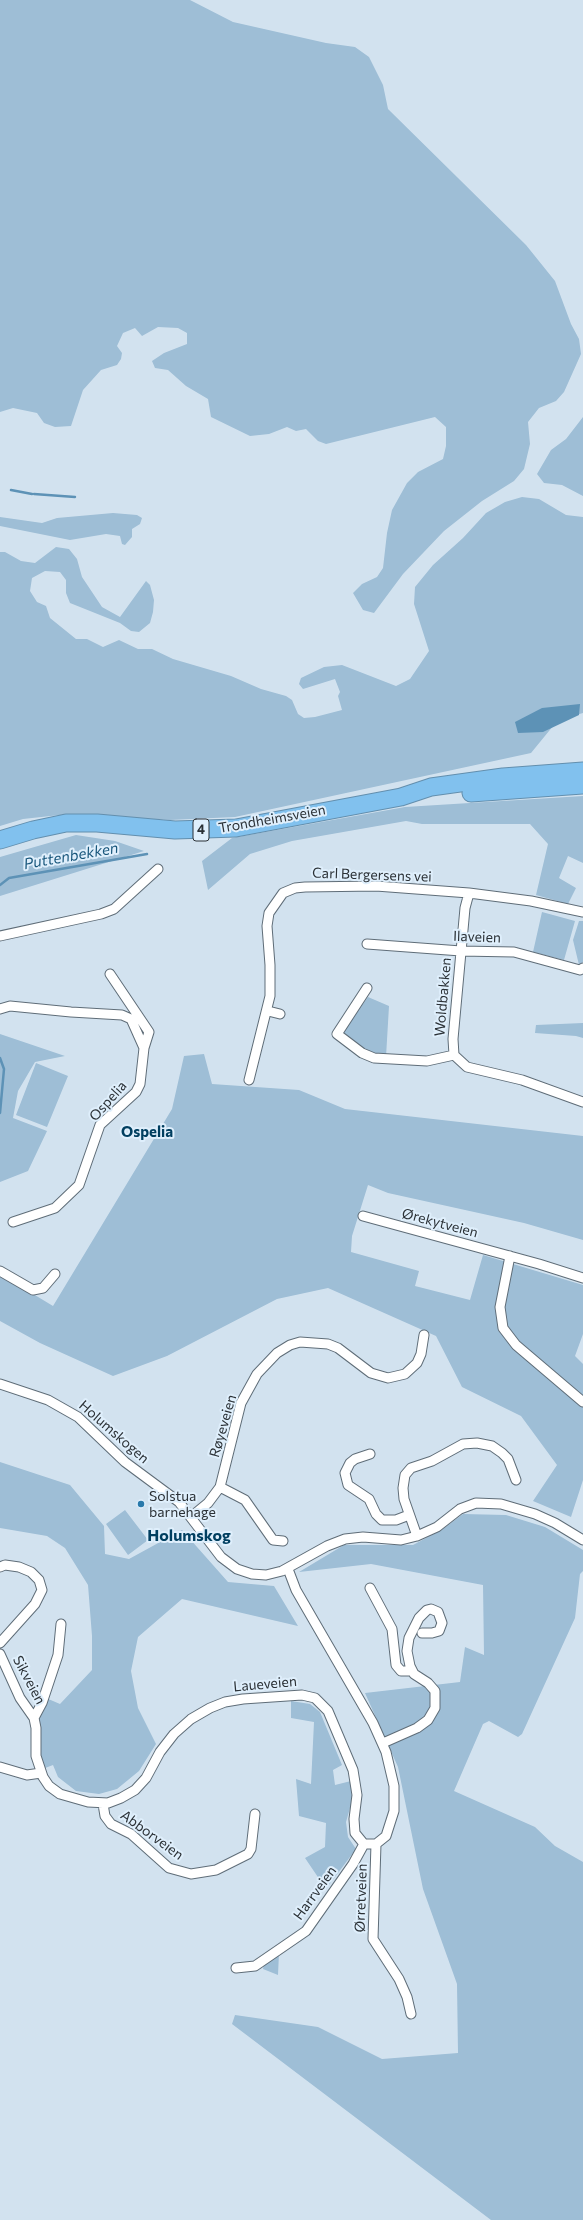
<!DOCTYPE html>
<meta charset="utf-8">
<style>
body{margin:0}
canvas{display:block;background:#d2e2ef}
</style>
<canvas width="583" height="2220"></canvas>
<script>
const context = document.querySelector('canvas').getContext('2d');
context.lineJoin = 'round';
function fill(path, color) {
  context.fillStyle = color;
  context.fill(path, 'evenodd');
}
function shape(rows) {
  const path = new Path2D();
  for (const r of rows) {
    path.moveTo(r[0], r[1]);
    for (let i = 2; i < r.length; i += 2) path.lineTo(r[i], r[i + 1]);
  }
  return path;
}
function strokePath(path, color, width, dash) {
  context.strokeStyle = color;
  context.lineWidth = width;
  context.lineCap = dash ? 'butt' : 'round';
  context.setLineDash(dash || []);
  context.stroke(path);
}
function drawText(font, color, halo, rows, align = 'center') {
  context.font = font + ' Commissioner,sans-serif';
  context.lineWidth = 4;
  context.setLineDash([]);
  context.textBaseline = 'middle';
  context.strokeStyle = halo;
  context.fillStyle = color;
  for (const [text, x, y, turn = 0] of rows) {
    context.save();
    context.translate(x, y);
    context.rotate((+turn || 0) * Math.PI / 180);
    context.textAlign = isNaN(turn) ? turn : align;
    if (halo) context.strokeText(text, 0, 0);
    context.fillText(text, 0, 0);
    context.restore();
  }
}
fill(shape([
 [0,0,190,0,233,22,326,43,355,47,369,57,383,85,388,109,526,245,555,281,571,324,579,339,581,354,564,392,556,401,539,408,528,422,530,444,524,469,514,481,482,501,444,531,403,574,374,613,363,610,353,593,362,584,377,577,383,568,387,533,392,510,407,483,418,472,443,459,446,446,446,427,435,417,326,444,318,441,306,429,296,431,287,427,269,434,250,436,211,417,208,399,186,386,168,370,155,368,152,361,164,353,187,344,187,333,178,328,158,327,142,336,135,328,123,333,117,346,122,353,121,359,117,365,101,370,83,390,71,426,55,427,44,423,37,413,13,408,0,412],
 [583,417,583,496,562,485,544,483,537,474,551,450,566,439],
 [522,497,539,499,566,515,583,517,583,713,558,720,531,753,235,817,170,820,69,814,23,819,0,826,0,552,5,552,21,561,35,563,56,547,69,549,77,559,82,577,102,607,120,617,146,581,150,585,154,600,153,612,150,623,139,632,131,631,120,623,70,603,66,593,66,580,60,572,45,571,32,578,30,591,37,602,46,606,50,618,76,639,87,639,103,647,119,640,138,649,152,649,173,659,231,676,261,689,286,696,292,700,298,714,304,718,315,717,342,710,338,696,340,692,335,679,303,689,299,684,301,678,324,667,342,665,396,686,410,679,429,651,414,604,415,587,433,565,463,538,486,513,505,502],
 [113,513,137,515,142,518,140,524,132,529,132,537,125,545,122,544,120,536,106,534,70,540,0,526,0,517,42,523,57,518],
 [583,796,583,863,568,856,559,878,576,888,568,904,536,895,548,844,530,824,422,824,406,821,292,841,250,854,208,890,202,861,232,838,405,807],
 [76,835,115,841,144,851,0,896,0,857],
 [542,912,575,921,564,960,533,952],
 [579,921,583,921,583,962,579,965,573,940],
 [368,997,389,1006,386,1057,366,1050,343,1032],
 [583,1023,583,1038,576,1036,535,1033,536,1025],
 [0,1034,65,1056,35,1062,18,1091,13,1118,47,1131,28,1171,0,1182],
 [204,1054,212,1084,299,1090,345,1109,583,1136,583,1240,524,1223,388,1193,368,1185,352,1236,351,1252,419,1271,415,1286,470,1300,483,1255,583,1285,583,1334,575,1356,583,1364,583,1480,571,1517,533,1501,557,1465,521,1416,462,1387,436,1336,328,1288,277,1299,167,1356,113,1376,40,1343,0,1321,0,1274,53,1306,172,1109,184,1056],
 [36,1063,68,1076,47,1127,16,1115],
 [0,1462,70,1485,104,1526,105,1554,129,1559,182,1530,228,1582,274,1586,298,1626,182,1599,138,1637,131,1671,138,1708,156,1744,139,1771,117,1789,99,1794,76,1791,58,1777,53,1765,40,1770,37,1723,46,1698,60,1704,92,1670,92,1636,88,1585,65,1548,47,1536,0,1528],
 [125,1510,148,1540,128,1555,106,1524],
 [463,1514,506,1515,545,1527,583,1550,583,1571,580,1574,575,1618,522,1734,518,1737,489,1721,483,1724,454,1791,535,1827,555,1846,583,1862,583,2220,491,2220,232,2024,235,2015,318,2027,382,2059,458,2053,457,1984,423,1889,398,1767,365,1693,460,1682,465,1647,484,1655,483,1585,371,1564,299,1572,344,1545,413,1545,443,1529],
 [291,1701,310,1704,320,1712,342,1765,333,1770,335,1785,351,1781,352,1801,346,1822,348,1837,356,1849,326,1889,305,1858,325,1847,326,1823,299,1816,296,1779,311,1784,314,1722,291,1718],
 [279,1953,278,1975,263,1969,264,1964]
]), '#9ebed6');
fill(shape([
 [580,704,579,715,543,732,518,733,515,722,542,708]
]), '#5d92b6');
strokePath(shape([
 [11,490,32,494],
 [34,494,75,497],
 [0,885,9,878,147,854],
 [0,1058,4,1069,0,1113]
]), '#5d92b6', 2.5);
const street = shape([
 [469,893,465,908,453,1039,454,1055,467,1067,522,1080,583,1102],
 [0,936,101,914,114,909,158,869],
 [367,944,461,951,514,952,580,970,583,968],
 [110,974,149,1032,144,1048],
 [367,988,337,1034,362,1053,374,1058,427,1061,454,1055],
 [0,1009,10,1006,71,1012,122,1015,131,1019,144,1048,140,1084,136,1092,100,1125,79,1185,55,1208,13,1222],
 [268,1011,280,1014],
 [249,1080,270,996,270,965,267,926,269,913,283,893,295,888,305,887,376,886,469,893,531,901,583,912],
 [363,1216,539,1264,583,1278],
 [510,1256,500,1307,503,1328,516,1345,583,1402],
 [0,1271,33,1290,43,1288,55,1274],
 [0,1384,48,1400,78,1417,125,1462,179,1502,221,1557,237,1569,252,1574,266,1575,282,1571,327,1546,345,1539,363,1537,401,1540,417,1536,437,1527,460,1509,476,1503,501,1504,535,1514,555,1523,583,1540],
 [370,1454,355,1459,350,1463,345,1473,348,1485,369,1499,376,1514,382,1520,396,1520,409,1515],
 [220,1487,245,1500,273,1540,283,1541],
 [191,1517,208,1503,220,1487,241,1403,257,1374,277,1353,290,1345,300,1342,328,1344,338,1348,371,1373,388,1378,405,1374,417,1363,421,1354,424,1335],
 [417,1536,404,1499,403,1488,405,1475,411,1468,432,1461,463,1444,477,1443,492,1446,502,1453,508,1459,516,1480],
 [0,1567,5,1565,19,1567,31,1572,39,1580,42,1590,35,1604,0,1643],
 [370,1588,392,1629,396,1665,401,1671,412,1671],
 [0,1654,20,1698,34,1718,36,1728,36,1756,43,1777,49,1786,60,1794,88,1802,108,1803,121,1798,135,1790,146,1778,160,1752,174,1734,191,1719,210,1708,225,1702,243,1699,302,1695,315,1698,328,1711,353,1770,357,1795,354,1819,355,1833,364,1844,376,1844,386,1836,394,1811,394,1786,386,1752,373,1723,296,1590,288,1569],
 [34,1718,42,1703,58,1655,61,1624],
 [383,1743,417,1728,428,1720,435,1708,435,1691,428,1683,414,1674,410,1666,407,1651,409,1638,419,1618,427,1610,431,1609,438,1612,442,1623,439,1631,432,1633,422,1633],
 [0,1767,27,1775,41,1773],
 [103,1804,105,1816,111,1824,131,1834,169,1868,191,1874,216,1870,248,1854,251,1849,255,1814],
 [376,1844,373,1939,399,1979,407,1997,411,2014],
 [236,1968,255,1966,306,1931,353,1864,364,1844]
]);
const highway = shape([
 [471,793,583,785],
 [0,840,33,830,66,823,97,823,175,830,236,828,401,797,431,787,503,777,583,771]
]);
strokePath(street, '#5f6d78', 11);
strokePath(highway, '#638fae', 19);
strokePath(street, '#fff', 9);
strokePath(highway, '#81c1ee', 17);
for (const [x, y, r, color] of [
 [141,1504,4,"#2979ab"]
]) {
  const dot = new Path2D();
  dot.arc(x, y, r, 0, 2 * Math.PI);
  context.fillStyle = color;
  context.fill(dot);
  strokePath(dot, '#dfeffc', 1.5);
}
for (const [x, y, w] of [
 [201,830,16]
]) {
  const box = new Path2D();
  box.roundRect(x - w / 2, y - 11, w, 22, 3);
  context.fillStyle = '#dfeffc';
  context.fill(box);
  strokePath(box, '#2b3136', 1);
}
drawText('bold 13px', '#2b3136', null, [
 ["4",201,830]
]);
drawText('14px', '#2b3136', '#dfeffc', [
 ["Trondheimsveien",272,819,-10],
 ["Carl Bergersens vei",372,875,2],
 ["Ilaveien",477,937,2],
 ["Woldbakken",443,997,-85],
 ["Ospelia",108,1101,-48],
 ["Ørekytveien",440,1223,15],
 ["Røyeveien",223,1426,-74],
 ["Holumskogen",114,1432,41],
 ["Sikveien",29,1680,62],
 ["Laueveien",265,1684,-5],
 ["Abborveien",152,1835,36],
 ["Harrveien",315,1893,-54],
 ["Ørretveien",361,1898,-88]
]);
drawText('14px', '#2b3136', '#dfeffc', [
 ["Solstua",149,1496],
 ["barnehage",149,1512]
], 'left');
drawText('italic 15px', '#18567b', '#dfeffc', [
 ["Puttenbekken",71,856,-10]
]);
drawText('bold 15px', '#013f60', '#dfeffc', [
 ["Ospelia",147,1132]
]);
drawText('bold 16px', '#013f60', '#dfeffc', [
 ["Holumskog",189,1536]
]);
</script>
